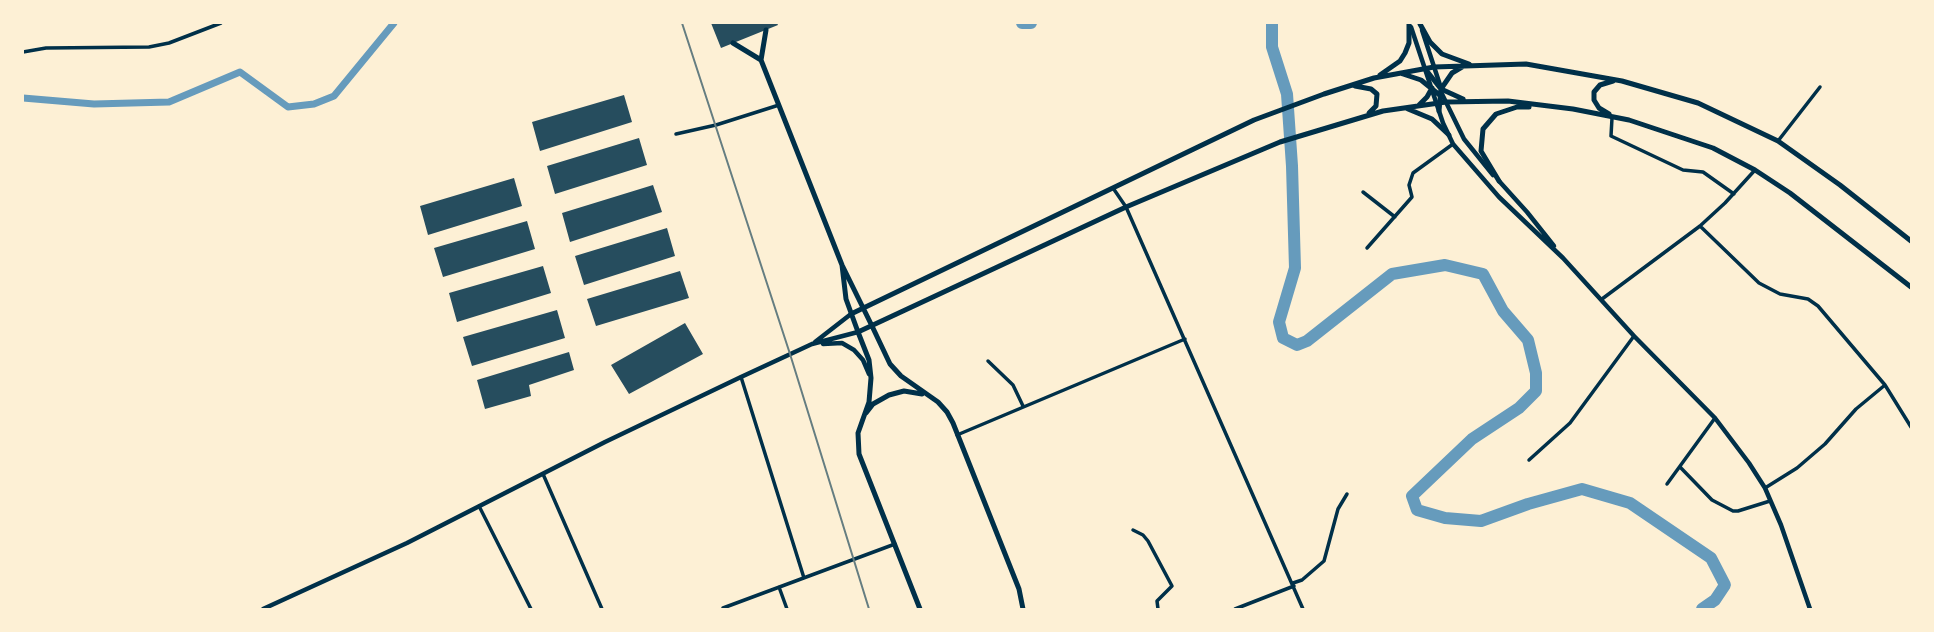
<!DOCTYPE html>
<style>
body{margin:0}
#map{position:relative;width:1934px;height:632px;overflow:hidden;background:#fdf0d5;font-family:Lato,sans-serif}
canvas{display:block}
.frame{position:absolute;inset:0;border:24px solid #fdf0d5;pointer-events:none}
</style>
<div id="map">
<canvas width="1934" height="632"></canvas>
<div class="frame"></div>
</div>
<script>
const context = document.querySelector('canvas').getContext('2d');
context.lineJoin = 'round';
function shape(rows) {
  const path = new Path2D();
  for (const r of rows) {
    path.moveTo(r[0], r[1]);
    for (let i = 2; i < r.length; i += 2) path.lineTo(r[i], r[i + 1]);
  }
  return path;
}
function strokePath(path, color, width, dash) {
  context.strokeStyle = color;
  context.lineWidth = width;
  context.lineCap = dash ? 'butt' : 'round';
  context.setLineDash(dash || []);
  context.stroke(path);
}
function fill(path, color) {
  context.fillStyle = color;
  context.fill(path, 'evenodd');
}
strokePath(shape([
 [23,98,94,104,169,102,240,72,288,107,314,104,334,96,394,23]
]), '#669bbc', 7);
strokePath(shape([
 [1022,23,1031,23],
 [1272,23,1272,47,1287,94,1292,166,1295,268,1279,322,1283,338,1297,345,1307,341,1392,274,1445,265,1483,274,1503,311,1528,340,1536,373,1536,391,1519,408,1472,439,1412,496,1417,510,1445,518,1481,521,1528,504,1582,489,1630,503,1711,558,1725,585,1715,600,1702,609]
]), '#669bbc', 12);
fill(shape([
 [711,23,777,23,778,25,721,48],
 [624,95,632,122,540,151,532,122],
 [639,138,647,165,555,194,547,166],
 [514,178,522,206,428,235,420,206],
 [653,185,662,212,570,242,562,213],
 [527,221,535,249,443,277,434,248],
 [667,228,675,256,584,285,575,256],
 [543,266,551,293,457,322,449,293],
 [680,271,689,298,596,326,587,299],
 [557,310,565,338,472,366,463,337],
 [685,323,703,354,629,394,611,365],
 [569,352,574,370,529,385,531,396,485,409,477,380]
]), '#264d5e');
strokePath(shape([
 [23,52,46,48,149,47,169,43,221,23],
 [1612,118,1611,136,1683,170,1703,172,1734,194],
 [676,134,716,125,779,105],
 [1778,141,1820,87],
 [1113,188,1126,207,1303,609],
 [1363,192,1395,217],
 [1700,226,1759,283,1780,294,1808,299,1818,306,1885,385,1911,427],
 [1367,248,1412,197,1409,185,1413,173,1453,144],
 [1602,299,1700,226,1725,203,1755,170],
 [988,361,1013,385,1023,406],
 [741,377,804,578],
 [957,435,1185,339],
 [1529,460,1570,423,1634,336],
 [1680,467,1712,500,1733,511,1738,511,1770,501],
 [543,474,602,609],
 [1667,484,1715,418],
 [1765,488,1797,468,1825,444,1856,409,1885,385],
 [479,506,531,609],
 [1133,530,1143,535,1148,541,1172,586,1157,601,1158,609],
 [1293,583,1302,580,1324,561,1338,509,1347,494],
 [779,587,787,609],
 [723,608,895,544],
 [1235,609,1294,586]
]), '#003049', 3.5);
strokePath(shape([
 [1411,27,1443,123,1453,144,1499,197,1563,258,1634,336,1715,418,1749,463,1765,488,1781,525,1810,609],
 [1422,30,1440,85],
 [1442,94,1464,139,1493,175],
 [1499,181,1527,212,1554,246],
 [815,342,851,314],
 [823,344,842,343,854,350,863,360,869,374],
 [263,609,407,543,605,442,741,377,812,344,858,332]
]), '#003049', 4.5);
strokePath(shape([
 [872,326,890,364,901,376,938,402,947,412,953,423,1019,589,1023,609],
 [858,332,869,360,871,378,869,402,858,433,859,454,920,609],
 [866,413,873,404,889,395,904,391,922,394]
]), '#003049', 5);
strokePath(shape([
 [1420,24,1430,42,1442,54,1469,64],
 [766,30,761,60,842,265,872,326],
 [733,43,761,60],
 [1426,70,1441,89,1463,99],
 [1403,74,1421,80,1442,97],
 [1380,75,1400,61,1405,53,1409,43,1409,23],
 [1355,86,1371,89,1377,94,1376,106,1369,113],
 [1419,105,1427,97,1432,88],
 [1408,109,1432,119,1449,135],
 [1439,111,1441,89,1452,73,1462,67],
 [1609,114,1599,108,1594,100,1594,92,1600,85,1613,81],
 [1499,181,1481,151,1483,129,1496,114,1517,107,1529,107],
 [842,265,846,299,858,332,1126,207,1280,142,1383,111,1446,102,1508,101,1573,109,1629,120,1713,148,1755,170,1790,193,1911,287],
 [851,314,1254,120,1324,94,1374,78,1434,67,1526,64,1622,81,1698,103,1778,141,1840,185,1911,241]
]), '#003049', 5);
strokePath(shape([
 [682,23,790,354,869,609]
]), '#657d81', 2);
</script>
